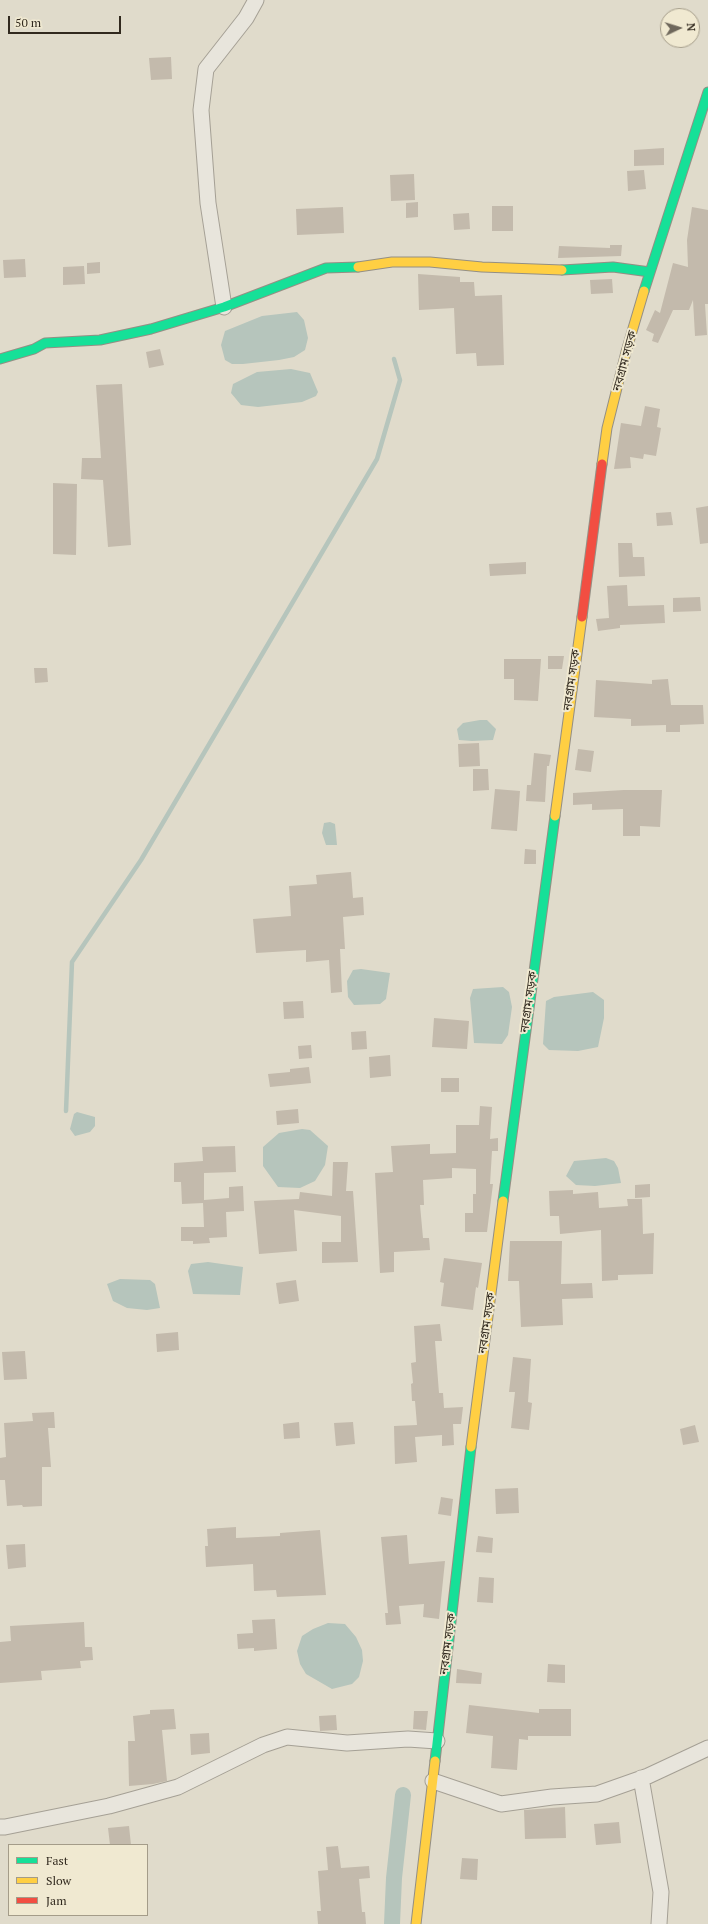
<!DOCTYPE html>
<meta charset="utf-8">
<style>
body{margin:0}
#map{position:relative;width:708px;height:1924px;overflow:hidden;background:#e0dbcb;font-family:"PT Serif",serif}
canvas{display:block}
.legend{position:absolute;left:8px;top:1844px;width:140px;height:72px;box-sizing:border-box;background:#f0e9d1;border:1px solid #a49c89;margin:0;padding:5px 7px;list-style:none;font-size:12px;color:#31291e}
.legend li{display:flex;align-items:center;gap:8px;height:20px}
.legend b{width:20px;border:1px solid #a49c89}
.north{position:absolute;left:660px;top:8px;width:40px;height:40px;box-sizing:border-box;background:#f0e9d1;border:1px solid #a49c89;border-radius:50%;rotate:86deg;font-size:11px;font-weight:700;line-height:16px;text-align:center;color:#31291e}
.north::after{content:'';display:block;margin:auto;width:14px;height:18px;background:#6e675b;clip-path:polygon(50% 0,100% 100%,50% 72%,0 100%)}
.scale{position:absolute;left:8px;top:16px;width:113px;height:18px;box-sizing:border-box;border:2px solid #31291e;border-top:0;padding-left:5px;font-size:12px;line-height:14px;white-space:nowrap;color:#31291e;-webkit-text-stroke:3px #f0e9d1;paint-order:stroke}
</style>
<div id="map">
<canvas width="708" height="1924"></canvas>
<ul class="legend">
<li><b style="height:5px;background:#16e098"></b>Fast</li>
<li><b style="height:5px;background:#ffcf43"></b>Slow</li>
<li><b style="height:5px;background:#f24e42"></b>Jam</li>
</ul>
<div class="north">N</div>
<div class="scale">50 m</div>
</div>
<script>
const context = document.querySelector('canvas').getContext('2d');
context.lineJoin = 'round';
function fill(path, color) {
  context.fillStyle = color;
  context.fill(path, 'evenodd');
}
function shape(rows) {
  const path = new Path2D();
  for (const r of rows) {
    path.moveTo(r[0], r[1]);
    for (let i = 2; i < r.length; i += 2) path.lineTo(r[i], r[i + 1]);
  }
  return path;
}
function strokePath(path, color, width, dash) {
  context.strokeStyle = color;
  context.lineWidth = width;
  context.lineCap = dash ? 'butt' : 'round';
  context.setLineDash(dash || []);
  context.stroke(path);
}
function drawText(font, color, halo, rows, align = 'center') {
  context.font = font + ' "PT Serif","Noto Sans Bengali",serif';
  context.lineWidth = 4;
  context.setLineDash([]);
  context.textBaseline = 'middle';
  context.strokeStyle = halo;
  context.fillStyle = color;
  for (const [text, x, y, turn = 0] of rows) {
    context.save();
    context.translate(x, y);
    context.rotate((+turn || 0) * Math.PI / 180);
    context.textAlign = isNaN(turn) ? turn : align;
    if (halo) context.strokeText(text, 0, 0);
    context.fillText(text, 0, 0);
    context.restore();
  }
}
fill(shape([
 [297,312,304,320,308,338,305,350,294,357,279,360,243,364,232,364,225,360,221,345,225,331,262,316],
 [291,369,310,373,318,392,316,396,302,402,258,407,241,405,231,393,233,384,257,372],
 [480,720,487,720,496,729,493,740,472,741,459,740,457,729,463,723],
 [330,822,335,824,337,845,326,845,322,833,324,823],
 [361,969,390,973,386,999,380,1004,354,1005,348,997,347,981,353,970],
 [503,987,509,992,512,1007,508,1035,502,1044,474,1043,470,998,473,989],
 [593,992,604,1000,604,1018,598,1047,578,1051,549,1050,543,1044,546,1001,554,997],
 [77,1112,95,1117,95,1126,90,1132,75,1136,70,1129,74,1114],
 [302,1129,310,1130,328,1146,325,1165,315,1181,300,1188,278,1187,263,1166,263,1147,279,1133],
 [606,1158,614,1161,618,1168,621,1183,595,1186,576,1185,566,1176,574,1161],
 [208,1262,243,1267,240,1295,193,1294,188,1271,191,1264],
 [120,1279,150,1280,155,1284,160,1308,147,1310,127,1308,113,1301,107,1284],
 [328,1623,345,1624,356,1637,362,1650,363,1661,359,1677,352,1684,332,1689,306,1674,300,1664,297,1651,302,1636,313,1629]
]), '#b6c5bc');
strokePath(shape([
 [66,1111,72,962,141,860,377,459,400,380,394,359]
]), '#b6c5bc', 4.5);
strokePath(shape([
 [392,1924,394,1878,403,1795]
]), '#b6c5bc', 16);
fill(shape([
 [171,57,172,79,151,80,149,58],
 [664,148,664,165,634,166,634,150],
 [644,170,646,189,628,191,627,171],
 [414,174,415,200,391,201,390,175],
 [418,202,418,217,406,218,406,203],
 [492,206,513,206,513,231,492,231],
 [343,207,344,233,297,235,296,209],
 [692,207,708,210,708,304,705,304,707,335,695,336,693,300,689,310,673,310,658,343,652,341,654,334,646,330,655,310,660,313,673,263,688,267,687,240],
 [469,213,470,229,454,230,453,214],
 [610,245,622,245,621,256,558,258,559,246,610,248],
 [25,259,26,277,4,278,3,260],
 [100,262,100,273,87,274,87,263],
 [84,266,85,284,63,285,63,267],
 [418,274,460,277,460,282,474,282,475,296,502,295,504,365,477,366,476,353,456,354,454,308,419,310],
 [612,279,613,293,591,294,590,280],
 [160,349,164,365,149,368,146,352],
 [122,384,131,545,108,547,103,480,81,479,82,458,101,458,96,385],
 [645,406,660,409,657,427,661,428,656,456,644,454,643,459,630,457,631,468,614,469,621,423,641,426],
 [53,483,77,484,76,555,53,554],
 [708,506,708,543,700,544,696,508],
 [671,512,673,525,657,526,656,513],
 [618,543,632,543,633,557,644,557,645,576,619,577],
 [526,562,526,574,490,576,489,564],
 [627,585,628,606,664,605,665,623,620,625,620,628,598,631,596,619,609,618,607,586],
 [700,597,701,611,673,612,673,598],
 [548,656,564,656,562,669,548,669],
 [504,659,541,659,538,701,514,700,514,679,504,679],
 [34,668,47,668,48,682,35,683],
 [668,679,671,705,703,705,704,724,680,725,680,732,666,732,666,725,631,726,631,719,594,717,596,680,652,684,652,680],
 [479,743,480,766,459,767,458,744],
 [578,749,594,751,591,772,575,770],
 [534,753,551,755,549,766,547,766,545,802,526,801,527,785,531,785],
 [473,769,488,769,489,790,473,791],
 [495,789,520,791,517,831,491,829],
 [624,790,662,790,660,827,640,826,640,836,623,836,623,809,592,810,592,804,573,805,573,793],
 [525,849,536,850,536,864,524,864],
 [351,872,353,898,363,897,364,915,343,917,345,949,340,949,342,992,331,993,329,960,306,962,306,950,256,953,253,919,291,916,289,886,317,884,316,875],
 [303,1001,304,1018,284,1019,283,1002],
 [434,1018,469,1021,467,1049,432,1047],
 [366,1031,367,1049,352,1050,351,1032],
 [311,1045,312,1058,299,1059,298,1046],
 [390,1055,391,1076,370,1078,369,1057],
 [309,1067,311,1083,270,1087,268,1074,290,1072,290,1069],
 [441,1078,459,1078,459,1092,441,1092],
 [480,1106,492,1107,490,1139,498,1138,498,1151,492,1151,490,1184,493,1184,487,1232,465,1232,465,1213,473,1213,473,1194,476,1194,476,1169,452,1168,452,1178,423,1180,424,1205,420,1205,423,1238,429,1238,430,1250,394,1252,394,1272,380,1273,375,1173,393,1172,391,1146,430,1144,430,1154,456,1153,456,1125,479,1125],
 [298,1109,299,1123,277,1125,276,1111],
 [235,1146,236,1172,204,1173,204,1200,229,1198,229,1187,243,1186,244,1211,226,1212,227,1237,209,1238,210,1243,193,1244,193,1241,181,1241,181,1227,204,1227,203,1203,182,1204,181,1182,174,1182,174,1163,203,1161,202,1147],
 [333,1162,348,1162,346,1191,353,1191,358,1262,322,1263,322,1242,341,1242,341,1216,294,1210,297,1251,259,1254,254,1201,299,1199,300,1192,332,1196],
 [650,1184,650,1197,635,1198,635,1185],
 [573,1190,573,1194,598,1192,599,1208,628,1206,627,1199,642,1199,643,1234,654,1233,653,1274,618,1275,618,1280,602,1281,601,1230,560,1234,559,1216,550,1216,549,1191],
 [510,1241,562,1241,561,1284,592,1283,593,1298,562,1299,563,1325,521,1327,519,1281,508,1281],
 [444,1258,482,1263,478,1288,476,1287,473,1310,441,1306,444,1283,440,1282],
 [296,1280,299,1301,279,1304,276,1283],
 [440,1324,442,1341,435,1341,439,1393,443,1393,444,1408,463,1407,461,1424,453,1424,454,1445,442,1446,442,1435,415,1437,417,1462,395,1464,394,1426,417,1425,415,1401,412,1401,411,1384,413,1383,411,1363,416,1362,414,1326],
 [178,1332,179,1350,157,1352,156,1334],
 [25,1351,27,1379,4,1380,2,1352],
 [513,1357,531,1359,528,1402,532,1403,529,1430,511,1428,515,1392,509,1392],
 [54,1412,55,1428,48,1428,51,1467,42,1467,42,1506,23,1507,22,1505,7,1506,5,1480,0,1480,0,1458,6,1457,4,1423,33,1421,32,1413],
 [299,1422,300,1438,284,1439,283,1424],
 [353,1422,355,1444,336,1446,334,1423],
 [695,1425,699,1442,683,1445,680,1429],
 [518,1488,519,1513,496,1514,495,1489],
 [441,1497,453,1499,451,1516,438,1514],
 [236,1527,236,1538,280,1536,280,1533,320,1530,326,1595,277,1597,276,1590,254,1591,253,1564,206,1567,205,1546,208,1546,207,1529],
 [407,1535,409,1564,445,1561,439,1619,423,1617,424,1604,399,1606,401,1624,386,1625,385,1613,388,1613,381,1537],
 [478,1536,493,1538,492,1553,476,1552],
 [25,1544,26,1567,8,1569,6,1545],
 [479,1577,494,1578,493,1603,477,1602],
 [275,1619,277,1649,254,1651,254,1648,238,1649,237,1634,253,1633,252,1620],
 [84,1622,85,1647,92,1647,93,1660,80,1661,81,1668,41,1671,42,1680,0,1683,0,1642,11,1641,10,1626],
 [548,1664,565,1665,565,1683,547,1682],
 [457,1669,482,1673,481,1684,456,1683],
 [469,1705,539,1713,539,1709,571,1709,571,1736,528,1736,528,1740,519,1739,517,1770,491,1768,493,1736,466,1733],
 [174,1709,176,1729,162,1730,167,1781,153,1784,129,1786,128,1741,135,1741,133,1716,150,1714,150,1710],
 [414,1711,428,1711,426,1730,413,1729],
 [336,1715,337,1730,320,1731,319,1716],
 [209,1733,210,1753,191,1755,190,1734],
 [565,1807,566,1838,525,1839,524,1810],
 [619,1822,621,1843,596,1845,594,1824],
 [129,1826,131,1845,110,1845,108,1828],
 [338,1846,341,1868,369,1866,370,1878,359,1879,362,1912,365,1912,366,1924,318,1924,317,1911,321,1911,318,1871,328,1870,326,1847],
 [462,1858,478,1859,477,1880,460,1879]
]), '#c3baac');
const street = shape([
 [224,307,208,203,201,110,206,69,246,18,256,0],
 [641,1778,661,1892,659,1924],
 [433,1781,501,1804,552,1797,597,1794,648,1776,708,1748],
 [0,1827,5,1827,109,1806,178,1787,263,1745,287,1737,347,1743,408,1739,437,1741]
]);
const fast = shape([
 [562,270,613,267,650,272],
 [644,291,708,92],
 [0,359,34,349,45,343,100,340,151,329,224,307,326,268,358,267],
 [503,1201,555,816],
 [435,1761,471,1447]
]);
const slow = shape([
 [358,267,392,262,430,262,482,267,562,270],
 [602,464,607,428,626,352,644,291],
 [555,816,582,617],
 [471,1447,503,1201],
 [416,1924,435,1761]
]);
const jam = shape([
 [582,617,602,464]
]);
strokePath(street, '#a5a095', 17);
strokePath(fast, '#948f84', 11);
strokePath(slow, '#948f84', 11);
strokePath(jam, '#948f84', 11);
strokePath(street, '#e8e5dc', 15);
strokePath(fast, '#16e098', 9);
strokePath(slow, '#ffcf43', 9);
strokePath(jam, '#f24e42', 9);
drawText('12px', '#31291e', '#f0e9d1', [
 ["নবগ্রাম সড়ক",625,361,-75],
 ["নবগ্রাম সড়ক",572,680,-82],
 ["নবগ্রাম সড়ক",529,1002,-82],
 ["নবগ্রাম সড়ক",487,1323,-82],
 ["নবগ্রাম সড়ক",448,1644,-83]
]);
</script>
